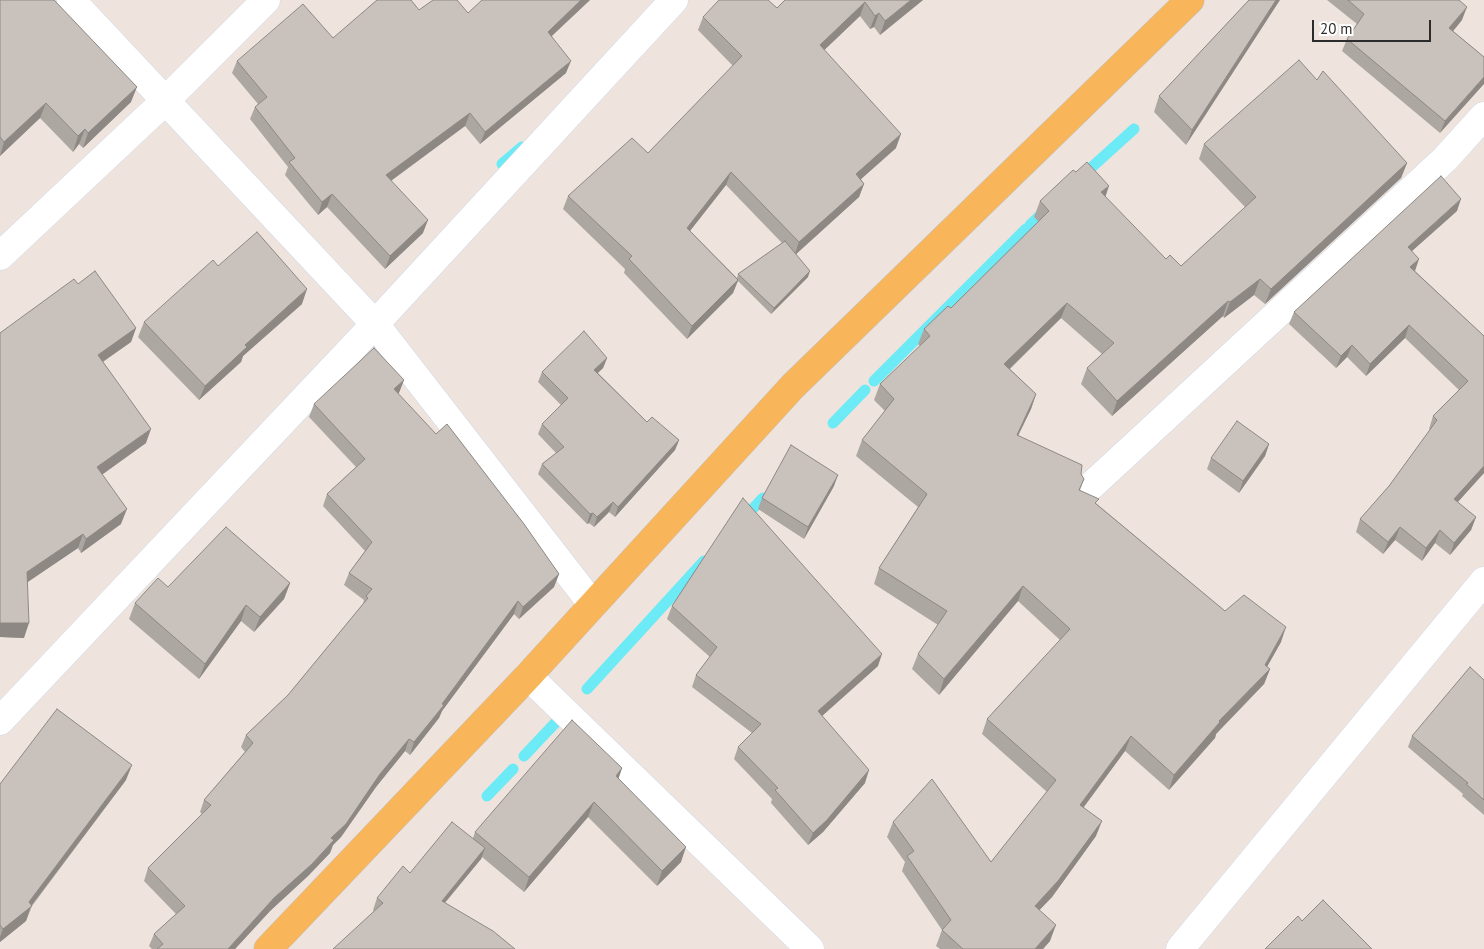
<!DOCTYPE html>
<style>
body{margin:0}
#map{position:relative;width:1484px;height:949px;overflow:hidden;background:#eee4dd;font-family:"PT Sans",sans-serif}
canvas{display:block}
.scale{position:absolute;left:1312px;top:20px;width:119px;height:22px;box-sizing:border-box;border:2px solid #2c2c2c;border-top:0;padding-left:6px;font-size:15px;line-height:18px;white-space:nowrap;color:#2c2c2c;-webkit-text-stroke:4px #fff;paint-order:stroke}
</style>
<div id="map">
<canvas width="1484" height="949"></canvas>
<div class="scale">20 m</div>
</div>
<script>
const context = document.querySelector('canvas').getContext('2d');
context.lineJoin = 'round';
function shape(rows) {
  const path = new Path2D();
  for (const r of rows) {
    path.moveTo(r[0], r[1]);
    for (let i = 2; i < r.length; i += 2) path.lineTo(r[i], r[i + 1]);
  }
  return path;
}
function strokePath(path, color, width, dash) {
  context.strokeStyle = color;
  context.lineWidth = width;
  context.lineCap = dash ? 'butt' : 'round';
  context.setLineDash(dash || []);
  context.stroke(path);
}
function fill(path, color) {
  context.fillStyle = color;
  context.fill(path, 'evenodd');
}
strokePath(shape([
 [502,164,522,147],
 [1082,176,1134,129],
 [1030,225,1047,209],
 [874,381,1026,229],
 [833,423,865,390],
 [742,520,763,498],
 [587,689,704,561],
 [524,756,558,720],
 [487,796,513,769]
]), '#6ceaf5', 11);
const minor = shape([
 [71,0,375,324,593,605],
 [0,256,165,101,266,0],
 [1091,486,1445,159,1484,116],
 [528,676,810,949],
 [0,721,375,324,674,0],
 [1180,949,1484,581]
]);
const primary = shape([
 [268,949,528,676,793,386,1190,0]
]);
strokePath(minor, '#d2d9e5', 29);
strokePath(primary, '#c4c4c4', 29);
strokePath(minor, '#fff', 28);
strokePath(primary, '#f8b559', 28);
fill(shape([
 [0,0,131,102,83,148,79,144,73,152,40,118,0,156],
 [590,0,552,36,566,73,480,144,465,126,391,181,423,233,385,269,327,207,318,215,285,175,288,167,250,119,255,107,258,104,232,73,237,61,333,38,419,10,468,13],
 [785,0,923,0,880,35,874,27,870,29,860,16,824,50,896,148,861,179,864,184,859,197,796,254,808,277,771,314,738,281,733,293,687,339,624,273,625,269,563,209,568,196,648,153,733,66,698,30,703,17,777,8],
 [726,185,782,243,738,274,737,278,690,231],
 [1249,0,1186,145,1154,112,1159,96],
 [1327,0,1459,0,1462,20,1453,31,1484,57,1440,133,1342,51,1347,39,1357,24],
 [1317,80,1407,163,1401,178,1265,304,1254,295,1224,318,1223,316,1112,416,1081,384,1087,368,1102,354,1061,318,1010,369,1036,394,1031,409,1018,436,1081,474,1084,479,1080,490,1225,611,1281,642,1267,667,1270,669,1264,684,1216,734,1215,738,1169,790,1125,751,1084,807,1096,836,1052,897,1039,910,1050,941,1043,949,940,949,936,946,942,930,902,871,905,862,887,837,893,822,991,862,1047,792,982,734,987,719,1060,640,1018,601,939,695,912,669,918,654,938,625,874,584,879,568,918,507,856,456,862,440,885,411,874,400,880,384,920,346,918,344,924,329,951,308,1039,222,1034,217,1040,201,1105,197,1166,259,1181,266,1245,207,1199,159,1204,144],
 [1457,211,1412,251,1415,271,1484,336,1484,473,1457,502,1476,517,1471,530,1450,555,1435,543,1422,561,1395,540,1383,554,1356,532,1360,519,1389,486,1430,430,1429,429,1433,416,1459,390,1405,338,1366,376,1347,357,1336,368,1289,324,1294,312],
 [218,266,302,304,243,356,241,362,199,400,138,337,144,322],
 [78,284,136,328,131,342,103,362,146,443,102,474,121,524,81,553,78,548,27,582,24,638,0,637,0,333],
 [607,358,603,368,598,373,647,422,679,440,675,450,615,517,609,512,594,527,589,523,587,524,538,474,542,464,556,453,538,434,542,424,561,405,538,382,542,372],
 [404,380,398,394,559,574,554,587,519,619,514,614,442,711,439,718,410,755,405,751,376,787,341,837,333,845,330,853,308,876,270,911,235,949,152,949,149,946,154,934,176,914,144,881,148,868,202,814,200,812,204,800,245,752,241,747,246,735,288,695,363,604,364,600,344,585,349,573,365,551,323,506,327,494,356,467,309,417,314,404],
 [1269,444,1265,456,1239,493,1207,469,1211,458],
 [834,486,804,539,758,509,762,498],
 [290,583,284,599,254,632,241,621,199,679,129,619,135,603,168,587],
 [672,606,878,666,822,716,865,783,823,832,808,845,771,803,772,799,734,759,738,747,752,733,692,687,696,675,710,657,667,619],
 [1484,680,1484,815,1462,796,1463,794,1408,747,1412,736],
 [622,768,618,779,681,862,657,886,588,817,524,892,482,857,481,859,445,903,374,911,373,910,377,898,410,873,473,838,475,832],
 [126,780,32,906,26,921,0,942,0,784]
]), '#ada7a2');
fill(shape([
 [581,0,590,0,543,44,548,32],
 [911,0,923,0,880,35,885,21],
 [1276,0,1280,0,1186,145,1192,130],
 [865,2,860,16,815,59,820,45],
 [1467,7,1462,20,1445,41,1449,28],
 [879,13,874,27,870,29,875,16],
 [571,61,566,73,480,144,485,132],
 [1484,77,1484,84,1440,133,1445,121],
 [137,87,131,102,83,148,88,133],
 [46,103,40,118,0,156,4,142],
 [470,113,465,126,381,188,386,175],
 [85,129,79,144,73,152,78,136],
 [901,134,896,148,851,188,856,174],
 [1407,163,1401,178,1265,304,1271,289],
 [731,172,726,185,682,241,687,228],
 [864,184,859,197,794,256,799,242],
 [1109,186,1104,201,1101,192],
 [332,194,327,207,318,215,322,202],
 [1461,199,1457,211,1403,259,1408,247],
 [428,220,423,233,385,269,390,256],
 [1419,259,1415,271,1410,267],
 [810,271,808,277,771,314,774,308],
 [1260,279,1254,295,1224,318,1230,302],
 [738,280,733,293,687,339,692,326],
 [307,289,302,304,243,356,241,362,199,400,205,386,245,345],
 [1228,301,1223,316,1112,416,1117,401],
 [1067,303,1061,318,999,379,1004,364],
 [1409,325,1405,338,1366,376,1370,364],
 [136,328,131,342,92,369,98,355],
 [1352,345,1347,357,1336,368,1341,356],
 [607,358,603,368,590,380,594,370],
 [404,380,399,393,390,402,394,389],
 [1036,394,1031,409,1011,450,1017,435],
 [151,429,146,443,92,482,97,467],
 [679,440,675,450,615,517,618,507],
 [1269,444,1265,456,1239,493,1243,481],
 [1484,466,1484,473,1449,512,1454,499],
 [838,475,834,486,804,539,808,527],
 [613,502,609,512,594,527,597,517],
 [127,509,121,524,81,553,86,539],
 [593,513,589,523,587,524,590,514],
 [1476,517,1471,530,1450,555,1454,543],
 [1400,527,1395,540,1383,554,1388,542],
 [1440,530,1435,543,1422,561,1426,548],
 [83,534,78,548,22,586,27,572],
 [559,574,554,587,519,619,523,607],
 [290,583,284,599,254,632,260,617],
 [1023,586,1018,601,939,695,944,679],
 [518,601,514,614,442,711,439,718,410,755,414,742],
 [246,605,241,621,199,679,205,664],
 [0,623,29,623,24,638,0,637],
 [1286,627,1281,642,1260,679,1270,669,1264,684,1216,734,1215,738,1169,790,1174,775,1265,665],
 [882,654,878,666,813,724,818,711],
 [1131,736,1125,751,1074,820,1080,805],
 [409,739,405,751,376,787,341,837,333,845,330,853,308,876,270,911,235,949,228,949,274,898,331,838,380,774],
 [132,765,126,780,31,906,26,921,0,942,0,937,3,929,29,902],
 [622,768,617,783,616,776],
 [869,770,865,783,823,832,808,845,813,833],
 [594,802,588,817,524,892,529,877],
 [1102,821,1096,836,1052,897,1029,921,1035,906],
 [686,847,681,862,657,886,662,871],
 [485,848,481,859,437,912,442,901],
 [1056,925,1050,941,1043,949,1035,949]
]), '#8d8884');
const building = shape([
 [0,0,54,0,137,87,88,133,85,129,78,136,46,103,4,142,0,137,0,0],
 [377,0,411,0,419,10,433,0,457,0,468,13,482,0,581,0,548,32,571,61,485,132,470,113,386,175,428,220,390,256,332,194,322,202,289,162,295,158,255,107,267,97,237,61,303,4,333,38,377,0],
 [719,0,768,0,777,8,785,0,911,0,885,21,879,13,875,16,865,2,820,45,901,134,856,174,864,184,799,242,731,172,687,228,738,280,692,326,629,259,632,256,568,196,632,138,648,153,742,56,703,17,719,0],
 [1249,0,1276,0,1192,130,1159,96,1249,0],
 [1348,0,1459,0,1467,7,1449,28,1484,57,1484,77,1445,121,1347,39,1364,14,1348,0],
 [1299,60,1317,80,1323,71,1407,163,1271,289,1260,279,1230,302,1228,301,1117,401,1087,368,1114,343,1067,303,1004,364,1036,394,1017,435,1082,465,1081,474,1084,479,1079,490,1099,499,1095,503,1225,611,1244,595,1286,627,1265,665,1270,669,1219,721,1220,722,1174,775,1131,736,1080,805,1102,821,1058,881,1035,906,1056,925,1035,949,963,949,942,930,951,920,907,856,914,851,893,822,932,779,991,862,1056,780,987,719,1070,629,1023,586,944,679,918,654,947,611,879,568,927,494,862,440,894,399,880,384,930,336,924,329,948,306,951,308,1049,211,1040,201,1073,170,1076,172,1087,162,1109,186,1101,192,1166,259,1170,255,1181,266,1256,197,1204,144,1299,60],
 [1441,176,1461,199,1408,247,1419,259,1410,267,1484,336,1484,466,1454,499,1476,517,1454,543,1440,530,1426,548,1400,527,1388,542,1360,519,1389,486,1437,420,1433,416,1468,381,1409,325,1370,364,1352,345,1341,356,1294,312,1441,176],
 [257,232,307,289,245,345,247,347,205,386,144,322,213,260,218,266,257,232],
 [785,241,810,271,774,308,738,274,785,241],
 [95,271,136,328,98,355,151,429,97,467,127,509,86,539,83,534,27,572,29,623,0,623,0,333,74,279,78,284,95,271],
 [584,331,607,358,594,370,647,422,652,417,679,440,618,507,613,502,597,517,593,513,590,514,542,464,564,447,542,424,568,398,542,372,584,331],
 [374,348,404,380,394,389,436,434,447,424,524,524,559,574,523,607,518,601,442,704,444,705,414,742,409,739,380,774,346,824,331,838,334,840,312,864,274,898,228,949,157,949,163,944,154,934,185,906,148,868,211,805,204,800,253,743,246,735,288,695,368,598,366,596,372,589,349,573,372,542,327,494,365,459,314,404,374,348],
 [1237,421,1269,444,1243,481,1211,458,1237,421],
 [791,445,838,475,808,527,762,498,791,445],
 [743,498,882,654,818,711,869,770,827,820,813,833,775,790,778,788,738,747,761,724,696,675,717,647,672,606,743,498],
 [226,527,290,583,260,617,246,605,205,664,135,603,158,578,168,587,226,527],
 [1470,667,1484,680,1484,800,1466,784,1468,783,1412,736,1470,667],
 [57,709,132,765,29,902,32,906,3,929,0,925,0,784,57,709],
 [572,720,622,768,616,776,686,847,662,871,594,802,529,877,475,832,572,720],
 [452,822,485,848,442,901,493,931,515,949,333,949,383,903,377,898,403,866,410,873,452,822],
 [1323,900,1372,949,1265,949,1298,916,1302,921,1323,900]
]);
fill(building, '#c9c2bc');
strokePath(building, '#8d8884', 1);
</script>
